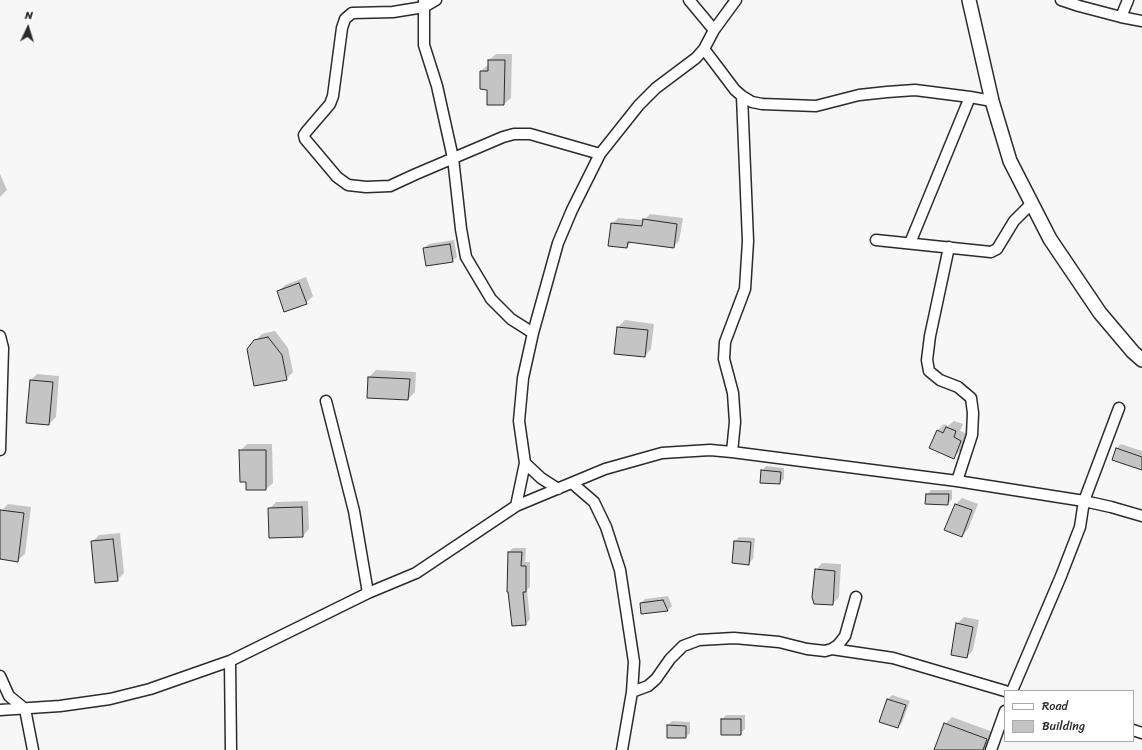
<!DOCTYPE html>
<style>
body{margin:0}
#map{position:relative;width:1142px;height:750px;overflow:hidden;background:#f7f7f7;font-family:Sriracha,sans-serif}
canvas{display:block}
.legend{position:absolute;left:1004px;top:690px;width:130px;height:52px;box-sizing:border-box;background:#fff;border:1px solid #aaa;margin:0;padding:5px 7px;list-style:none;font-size:12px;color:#2b2b2b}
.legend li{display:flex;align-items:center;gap:8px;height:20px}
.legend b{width:20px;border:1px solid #aaa}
.north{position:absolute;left:8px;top:8px;width:40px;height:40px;-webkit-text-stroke:3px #fff;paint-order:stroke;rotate:4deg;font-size:11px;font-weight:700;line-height:16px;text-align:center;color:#2b2b2b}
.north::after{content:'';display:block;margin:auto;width:14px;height:18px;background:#2b2b2b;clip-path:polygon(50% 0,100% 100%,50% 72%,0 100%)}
</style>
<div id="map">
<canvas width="1142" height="750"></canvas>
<ul class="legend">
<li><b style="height:5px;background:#fff"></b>Road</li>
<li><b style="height:11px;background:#c4c4c4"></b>Building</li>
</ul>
<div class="north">N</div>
</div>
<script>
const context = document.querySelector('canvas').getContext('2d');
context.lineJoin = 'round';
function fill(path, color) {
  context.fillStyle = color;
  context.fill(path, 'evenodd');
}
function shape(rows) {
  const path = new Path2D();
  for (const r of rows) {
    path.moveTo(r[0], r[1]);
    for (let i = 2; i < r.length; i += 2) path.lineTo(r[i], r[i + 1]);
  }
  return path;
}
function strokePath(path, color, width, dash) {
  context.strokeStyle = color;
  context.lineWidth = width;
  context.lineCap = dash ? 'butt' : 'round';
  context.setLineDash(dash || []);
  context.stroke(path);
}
fill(shape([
 [496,54,512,54,511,98,504,104,488,89,481,71,488,65,489,60],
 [0,174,7,190,0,197],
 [650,214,683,218,679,241,673,247,632,241,627,247,612,224,618,218,644,220],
 [454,240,457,257,452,261,424,248,429,244],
 [306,277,313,296,306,303,278,292,285,285],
 [625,320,654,324,651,349,645,356,615,353,618,327],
 [275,331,288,348,293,372,286,379,255,341,262,334],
 [376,370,416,372,415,392,408,399,368,397,369,377],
 [37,374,59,376,56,417,49,424,31,380],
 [954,421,963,424,960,431,968,434,960,451,953,458,937,431,944,424,948,426],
 [247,444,272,444,273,483,266,489,247,481,240,451],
 [1121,444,1142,451,1142,469,1116,449],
 [766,466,784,468,784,479,779,483,762,471],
 [931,490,952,490,952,499,948,504,927,495],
 [962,498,978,504,968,529,962,536,956,504],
 [308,501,309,529,303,536,269,509,276,502],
 [8,504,31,507,25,554,18,560,0,558,1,511],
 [120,533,124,573,117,580,92,542,99,535],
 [739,537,755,538,753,559,748,564,735,541],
 [513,548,526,548,525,562,530,562,530,587,527,590,530,619,526,624,513,625,508,591,509,552],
 [822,563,841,564,839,597,832,604,816,570],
 [668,596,672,606,668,610,642,613,641,603,645,599],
 [964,617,979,620,973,650,967,657,957,624],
 [892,695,910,701,902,723,897,727,888,699],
 [726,715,745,715,745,729,740,734,722,719],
 [952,717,993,732,986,750,937,750,945,724],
 [672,721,690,722,690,733,686,737,668,725]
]), '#0003');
const building = shape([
 [488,60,505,60,504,105,487,105,487,90,480,89,480,71,488,71,488,60],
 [643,219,677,224,674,248,628,242,627,248,608,246,611,223,642,226,643,219],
 [450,244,453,262,426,266,423,248,450,244],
 [299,283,307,304,284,312,277,291,299,283],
 [617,327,648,330,645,357,614,354,617,327],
 [268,337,282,355,287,380,254,386,247,349,254,340,268,337],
 [368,377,410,379,408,400,367,398,368,377],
 [30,380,53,382,49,425,26,423,30,380],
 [946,427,956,431,954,437,961,441,954,459,929,448,937,430,943,433,946,427],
 [1116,448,1142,457,1142,470,1112,460,1116,448],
 [239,450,266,450,266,490,246,490,246,482,240,482,239,450],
 [761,470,781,472,780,484,760,483,761,470],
 [926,494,949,494,948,505,925,504,926,494],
 [955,504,972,510,962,537,944,530,955,504],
 [302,507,303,537,269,538,268,508,302,507],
 [0,510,24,513,18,562,0,559,0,510],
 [113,539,118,581,95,583,91,541,113,539],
 [734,541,751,542,749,565,732,563,734,541],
 [508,552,522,552,521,566,526,566,526,592,523,592,526,625,512,626,508,592,507,592,508,552],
 [815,569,835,571,833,605,814,604,812,597,815,569],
 [663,600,668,611,641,614,640,603,663,600],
 [956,623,973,627,967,658,951,655,956,623],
 [887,699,906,705,898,728,879,722,887,699],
 [721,719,741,719,741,735,721,735,721,719],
 [944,723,987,739,983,750,934,750,944,723],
 [667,725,686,726,686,738,667,738,667,725]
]);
fill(building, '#c4c4c4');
strokePath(building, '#2b2b2b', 1);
const minor = shape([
 [436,0,424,7,393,12,352,13,345,19,342,28,333,96,330,104,306,132,304,135,305,139,337,177,348,185,366,187,390,186,416,174,503,137,514,134,530,134,600,154],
 [689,0,714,30],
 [1061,0,1079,6,1121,17,1142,21],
 [424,1,424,45,437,86,453,158,461,229,466,257,491,299,511,319,533,333],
 [1121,17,1128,0],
 [704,49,735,90,742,96,752,102,762,104,816,106,859,95,887,92,915,90,970,97,992,101],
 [876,240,991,252,997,249,1014,221,1032,203],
 [910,243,970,97],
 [949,247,930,336,927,360,929,371,940,380,958,387,971,398,973,413,972,435,957,481],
 [0,336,3,348,0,450],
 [326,401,354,511,368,593],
 [732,452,735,422,733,393,724,359,725,342,745,289,748,241,742,96],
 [525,463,541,478,558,489],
 [572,483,594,502,606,527,620,570,634,662,632,692,622,750],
 [516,506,525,463,519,421,523,378,533,333,558,243,572,210,600,154,639,105,656,88,696,58,704,49,714,30,736,0],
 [832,649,893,658,1005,691],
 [230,661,231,750],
 [0,676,9,696,25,709,33,750],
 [1012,691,1061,576,1080,527,1084,501,1119,408],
 [632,692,648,686,656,679,670,659,683,646,699,640,734,638,779,642,807,649,825,651,832,649,838,645,845,636,856,597],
 [0,710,60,706,110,699,150,689,230,661,368,593,416,573,516,506,605,469,662,453,710,450,732,452,957,481,1084,501,1111,507,1142,516],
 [1133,730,1142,733],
 [991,750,1005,711]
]);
const tertiary = shape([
 [969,0,992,101,1010,161,1050,239,1100,313,1133,352,1142,360]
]);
strokePath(minor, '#2b2b2b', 13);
strokePath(tertiary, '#2b2b2b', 16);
strokePath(minor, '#fff', 10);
strokePath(tertiary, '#fff', 13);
</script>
